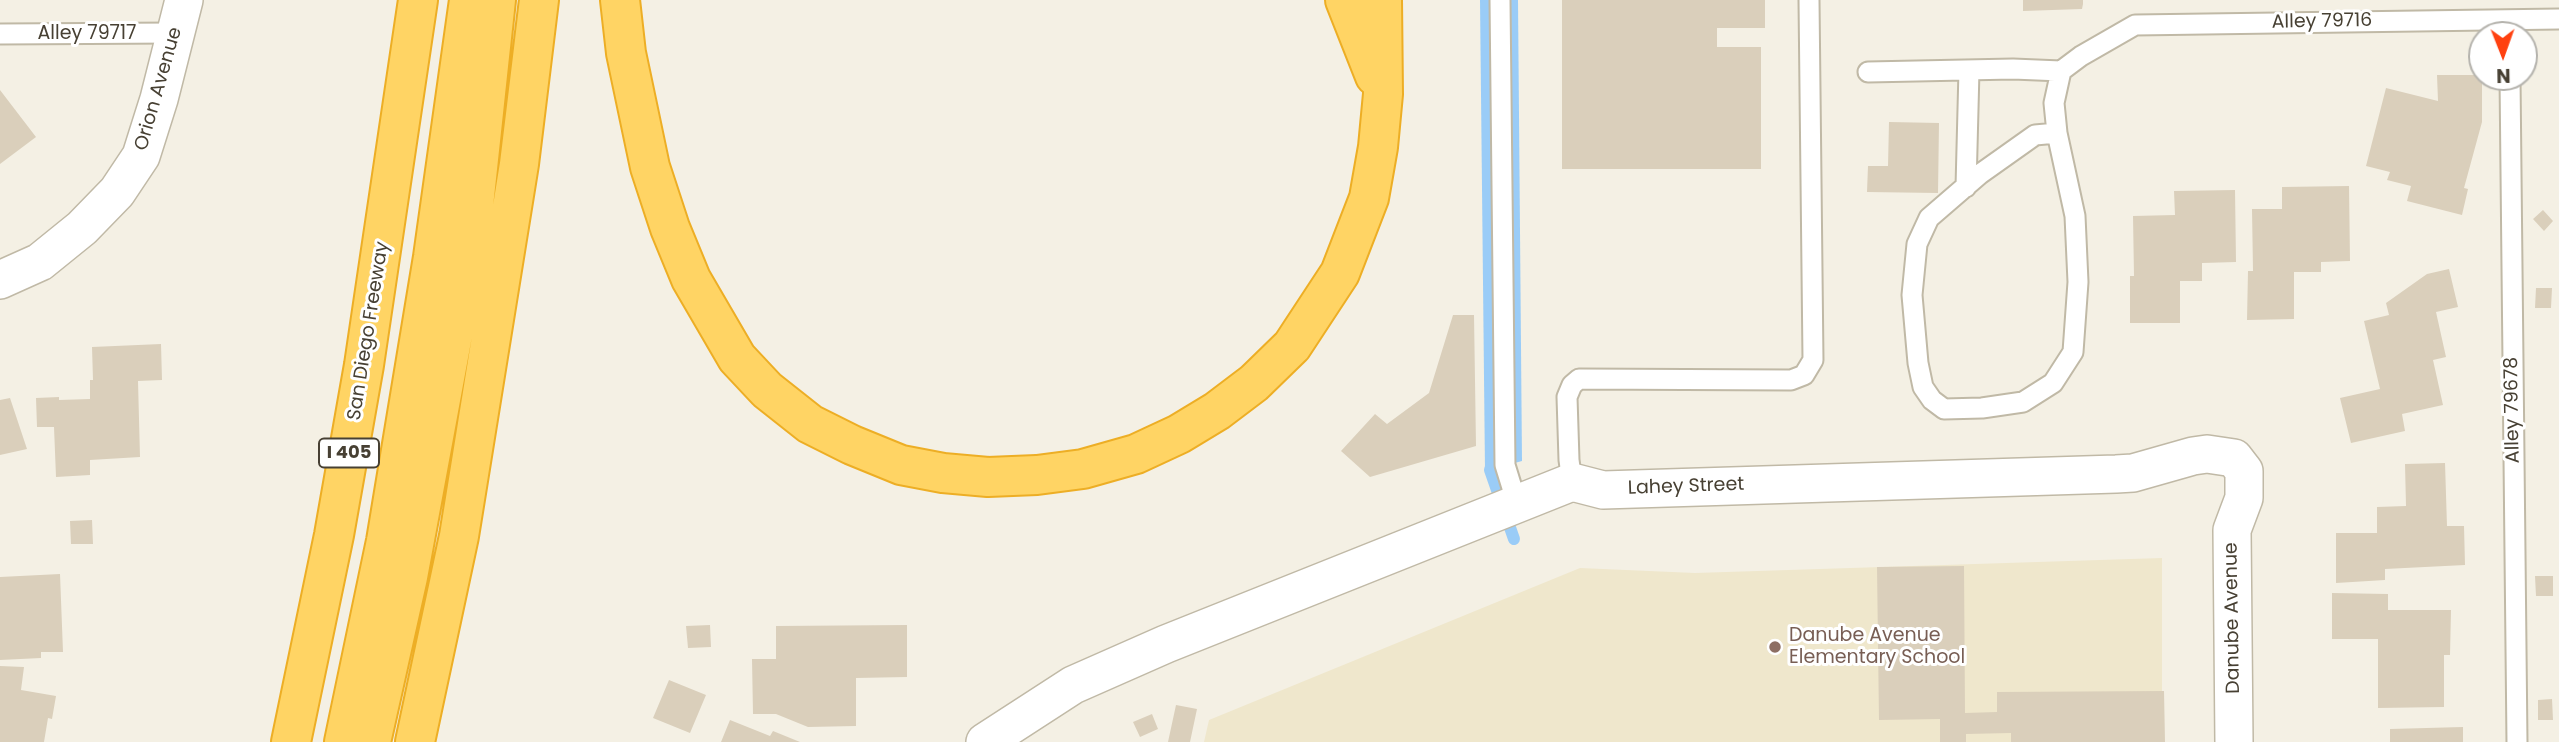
<!DOCTYPE html>
<style>
body{margin:0}
#map{position:relative;width:2559px;height:742px;overflow:hidden;background:#f4f0e4;font-family:Poppins,sans-serif}
canvas{display:block}
.north{position:absolute;left:2468px;top:21px;width:70px;height:70px;box-sizing:border-box;background:#fff;border:2px solid #b5b3ad;border-radius:50%;rotate:179deg;font-size:19px;font-weight:700;line-height:28px;text-align:center;color:#474033}
.north::after{content:'';display:block;margin:auto;width:24px;height:32px;background:#ff4110;clip-path:polygon(50% 0,100% 100%,50% 72%,0 100%)}
</style>
<div id="map">
<canvas width="2559" height="742"></canvas>
<div class="north">N</div>
</div>
<script>
const context = document.querySelector('canvas').getContext('2d');
context.lineJoin = 'round';
function fill(path, color) {
  context.fillStyle = color;
  context.fill(path, 'evenodd');
}
function shape(rows) {
  const path = new Path2D();
  for (const r of rows) {
    path.moveTo(r[0], r[1]);
    for (let i = 2; i < r.length; i += 2) path.lineTo(r[i], r[i + 1]);
  }
  return path;
}
function strokePath(path, color, width, dash) {
  context.strokeStyle = color;
  context.lineWidth = width;
  context.lineCap = dash ? 'butt' : 'round';
  context.setLineDash(dash || []);
  context.stroke(path);
}
function drawText(font, color, halo, rows, align = 'center') {
  context.font = font + ' Poppins,sans-serif';
  context.lineWidth = 6;
  context.setLineDash([]);
  context.textBaseline = 'middle';
  context.strokeStyle = halo;
  context.fillStyle = color;
  for (const [text, x, y, turn = 0] of rows) {
    context.save();
    context.translate(x, y);
    context.rotate((+turn || 0) * Math.PI / 180);
    context.textAlign = isNaN(turn) ? turn : align;
    if (halo) context.strokeText(text, 0, 0);
    context.fillText(text, 0, 0);
    context.restore();
  }
}
fill(shape([
 [2162,558,2162,742,1204,742,1209,720,1580,568,1695,573]
]), '#efe7cc');
fill(shape([
 [1480,0,1518,0,1522,461,1485,471]
]), '#9accf7');
strokePath(shape([
 [1496,453,1490,470,1514,539]
]), '#9accf7', 12);
fill(shape([
 [1562,0,1765,0,1765,28,1717,28,1717,47,1761,47,1761,169,1562,169],
 [2023,0,2083,0,2083,4,2082,9,2023,11],
 [2437,75,2482,75,2482,122,2464,188,2468,189,2462,215,2407,201,2411,186,2387,180,2390,172,2366,166,2386,88,2438,101],
 [0,90,36,137,0,164],
 [1889,122,1939,123,1938,193,1867,192,1868,166,1888,166],
 [2349,186,2350,261,2321,262,2321,272,2294,272,2294,319,2247,320,2248,271,2253,271,2252,209,2282,209,2282,187],
 [2235,190,2236,262,2202,263,2202,281,2180,281,2180,323,2130,323,2130,276,2134,276,2133,216,2175,215,2174,191],
 [2543,210,2553,221,2544,231,2533,219],
 [2449,269,2458,307,2436,312,2446,357,2433,360,2443,405,2402,414,2405,431,2351,443,2340,398,2380,389,2364,321,2389,315,2386,303,2427,274],
 [2536,288,2552,288,2551,308,2535,308],
 [1453,315,1474,315,1476,446,1370,477,1341,451,1375,414,1387,424,1429,393],
 [161,344,162,380,138,381,140,457,90,460,90,475,56,477,54,427,37,427,36,398,59,397,59,400,90,399,90,380,93,380,92,347],
 [10,398,27,449,0,455,0,400],
 [2445,463,2447,526,2464,526,2465,565,2385,569,2385,580,2336,583,2336,533,2377,533,2377,507,2406,506,2405,464],
 [92,520,93,544,71,544,70,521],
 [1964,566,1965,713,1997,712,1997,692,2164,691,2165,742,2011,742,2011,733,1966,734,1966,742,1940,742,1940,719,1879,720,1877,567],
 [60,574,63,652,41,652,41,658,0,660,0,577],
 [2535,576,2553,576,2553,596,2536,596],
 [2332,593,2388,594,2388,610,2451,610,2450,655,2444,655,2444,707,2378,708,2378,639,2332,639],
 [710,625,711,647,688,648,686,626],
 [907,625,907,677,856,678,856,726,808,727,776,714,753,714,752,659,776,659,776,626],
 [0,666,24,667,21,690,56,696,52,719,48,718,44,742,0,742],
 [669,680,706,695,690,733,653,718],
 [2552,699,2553,720,2538,720,2538,700],
 [1176,705,1197,709,1190,742,1168,742],
 [1152,714,1158,729,1140,737,1133,722],
 [730,720,770,736,773,731,800,742,721,742],
 [2463,727,2463,742,2390,742,2390,729]
]), '#dacfbb');
const service = shape([
 [1500,0,1505,465,1517,504],
 [0,34,175,33],
 [1868,72,2013,69,2061,71],
 [2510,77,2517,742],
 [2057,133,2035,135,1980,174,1929,218,1917,244,1912,295,1918,363,1923,387,1932,400,1944,409,1982,408,2023,402,2053,383,2073,352,2078,282,2075,216,2057,133,2054,103,2061,71,2081,56,2135,25,2559,19],
 [1966,187,1969,70],
 [1572,482,1569,460,1567,397,1572,385,1579,379,1791,380,1804,375,1813,360,1809,0]
]);
const minor = shape([
 [0,280,40,262,82,228,117,192,141,156,159,99,184,0],
 [985,742,1073,685,1166,644,1572,482,1603,490,2116,474,2133,473,2193,456,2207,454,2234,458,2244,471,2244,498,2232,530,2234,742]
]);
const motorway = shape([
 [620,0,626,53,650,167,670,228,691,279,737,358,767,390,810,424,852,445,901,465,943,473,988,477,1037,475,1083,469,1136,454,1179,434,1217,411,1254,383,1292,346,1340,273,1369,198,1378,147,1383,94,1382,0],
 [1345,0,1375,76],
 [291,742,334,535,364,365,418,0],
 [344,742,386,541,433,257,469,0],
 [371,742,408,577,470,243,496,0],
 [415,742,459,536,519,164,539,0]
]);
strokePath(service, '#c0b9a6', 23);
strokePath(minor, '#c0b9a6', 40);
strokePath(motorway, '#edae25', 42);
strokePath(service, '#fff', 19);
strokePath(minor, '#fff', 37);
strokePath(motorway, '#ffd464', 38);
for (const [x, y, r, color] of [
 [1775,647,7,"#8d6e63"]
]) {
  const dot = new Path2D();
  dot.arc(x, y, r, 0, 2 * Math.PI);
  context.fillStyle = color;
  context.fill(dot);
  strokePath(dot, '#fff', 2.5);
}
for (const [x, y, w] of [
 [349,453,60]
]) {
  const box = new Path2D();
  box.roundRect(x - w / 2, y - 14.5, w, 29, 5);
  context.fillStyle = '#fff';
  context.fill(box);
  strokePath(box, '#474033', 2);
}
drawText('bold 18px', '#474033', null, [
 ["I 405",349,453]
]);
drawText('19px', '#474033', '#fff', [
 ["Alley 79716",2322,22,-1],
 ["Alley 79717",87,34],
 ["Orion Avenue",159,89,-74],
 ["San Diego Freeway",369,331,-81],
 ["Alley 79678",2513,410,-91],
 ["Lahey Street",1686,487,-2],
 ["Danube Avenue",2233,618,-91]
]);
drawText('19px', '#785e54', '#fff', [
 ["Danube Avenue",1789,636],
 ["Elementary School",1789,658]
], 'left');
</script>
